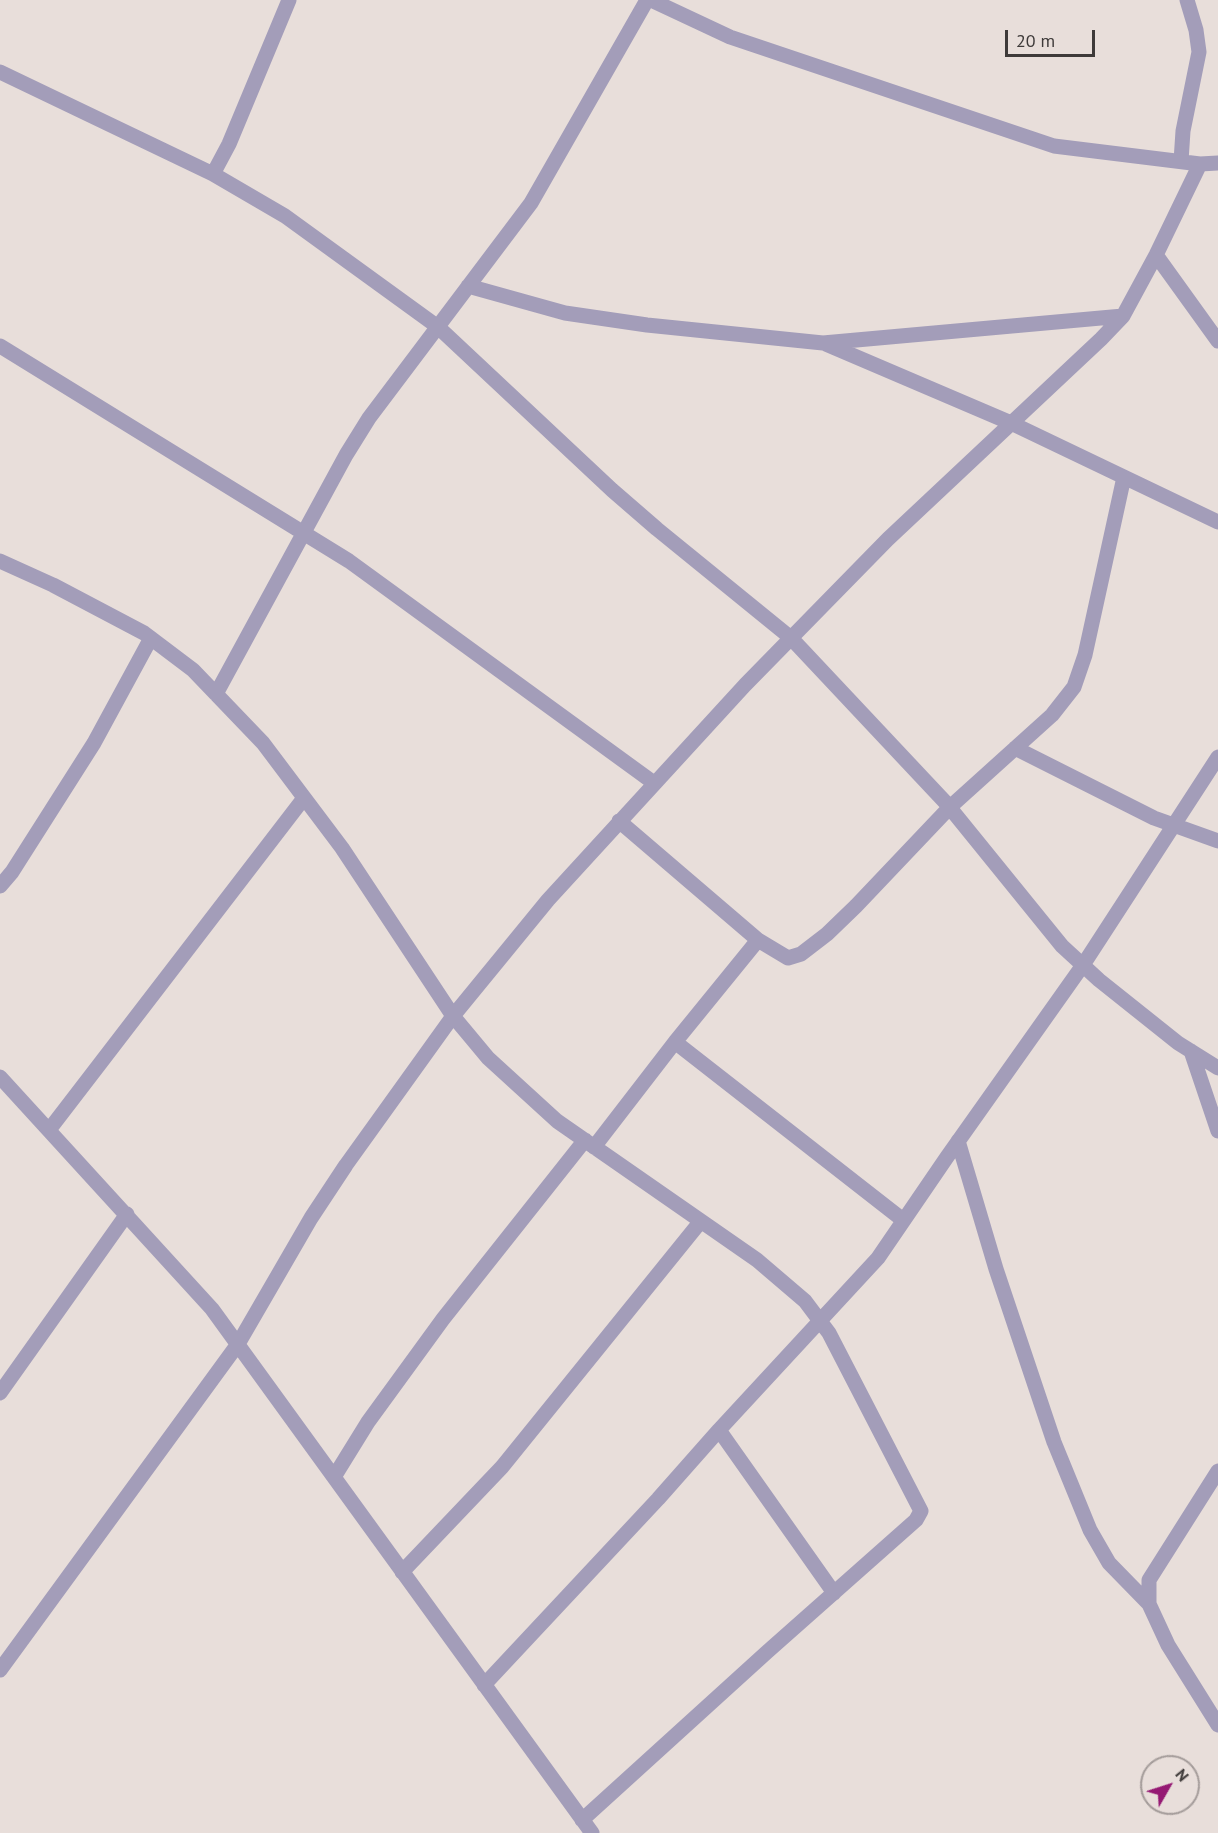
<!DOCTYPE html>
<style>
body{margin:0}
#map{position:relative;width:1218px;height:1833px;overflow:hidden;background:#e8deda;font-family:"PT Sans",sans-serif}
canvas{display:block}
.north{position:absolute;left:1140px;top:1755px;width:60px;height:60px;box-sizing:border-box;background:#e8deda;border:2px solid #a49c9a;border-radius:50%;rotate:51deg;font-size:16px;font-weight:700;line-height:24px;text-align:center;color:#3e3a39}
.north::after{content:'';display:block;margin:auto;width:21px;height:27px;background:#951973;clip-path:polygon(50% 0,100% 100%,50% 72%,0 100%)}
.scale{position:absolute;left:1005px;top:30px;width:90px;height:27px;box-sizing:border-box;border:3px solid #3e3a39;border-top:0;padding-left:8px;font-size:18px;line-height:21px;white-space:nowrap;color:#3e3a39;-webkit-text-stroke:4px #e8deda;paint-order:stroke}
</style>
<div id="map">
<canvas width="1218" height="1833"></canvas>
<div class="north">N</div>
<div class="scale">20 m</div>
</div>
<script>
const context = document.querySelector('canvas').getContext('2d');
context.lineJoin = 'round';
function shape(rows) {
  const path = new Path2D();
  for (const r of rows) {
    path.moveTo(r[0], r[1]);
    for (let i = 2; i < r.length; i += 2) path.lineTo(r[i], r[i + 1]);
  }
  return path;
}
function strokePath(path, color, width, dash) {
  context.strokeStyle = color;
  context.lineWidth = width;
  context.lineCap = dash ? 'butt' : 'round';
  context.setLineDash(dash || []);
  context.stroke(path);
}
strokePath(shape([
 [651,0,730,37,1054,146,1200,164,1218,163],
 [0,72,213,174,285,216,438,327,612,490,657,529,791,638,946,803,1062,946,1099,980,1178,1043,1218,1068],
 [1181,161,1183,131,1199,52,1196,30,1187,0],
 [213,174,229,144,289,0],
 [1156,255,1218,341],
 [468,286,565,313,647,325,823,343,1123,316],
 [826,344,1011,423,1218,522],
 [0,346,349,561,654,783],
 [0,561,53,585,144,633,193,670,263,743,342,848,453,1016,488,1058,557,1121,757,1260,805,1301,829,1333,921,1511,916,1520,767,1652,582,1820],
 [216,694,346,455,369,418,531,203,647,0],
 [1015,748,1154,818,1218,841],
 [619,821,758,940,788,958,801,954,827,934,856,906,950,807,1052,715,1074,687,1085,655,1124,477],
 [0,886,12,872,94,743,151,638],
 [675,1042,903,1220],
 [1191,1051,1218,1131],
 [0,1077,212,1309,592,1833],
 [49,1130,304,798],
 [958,1141,996,1269,1054,1442,1090,1530,1109,1563,1149,1604],
 [594,1147,675,1042,758,940],
 [0,1393,127,1214],
 [719,1430,834,1593],
 [1218,1471,1149,1580,1149,1604,1168,1645,1218,1725],
 [334,1477,368,1422,443,1319,585,1140],
 [402,1572,502,1467,701,1221],
 [0,1670,238,1344,311,1218,346,1165,453,1016,548,900,745,685,888,539,1101,339,1123,316,1156,255,1200,164],
 [484,1685,658,1499,719,1430,878,1258,947,1157,1083,965,1218,757]
]), '#a39db9', 15);
</script>
